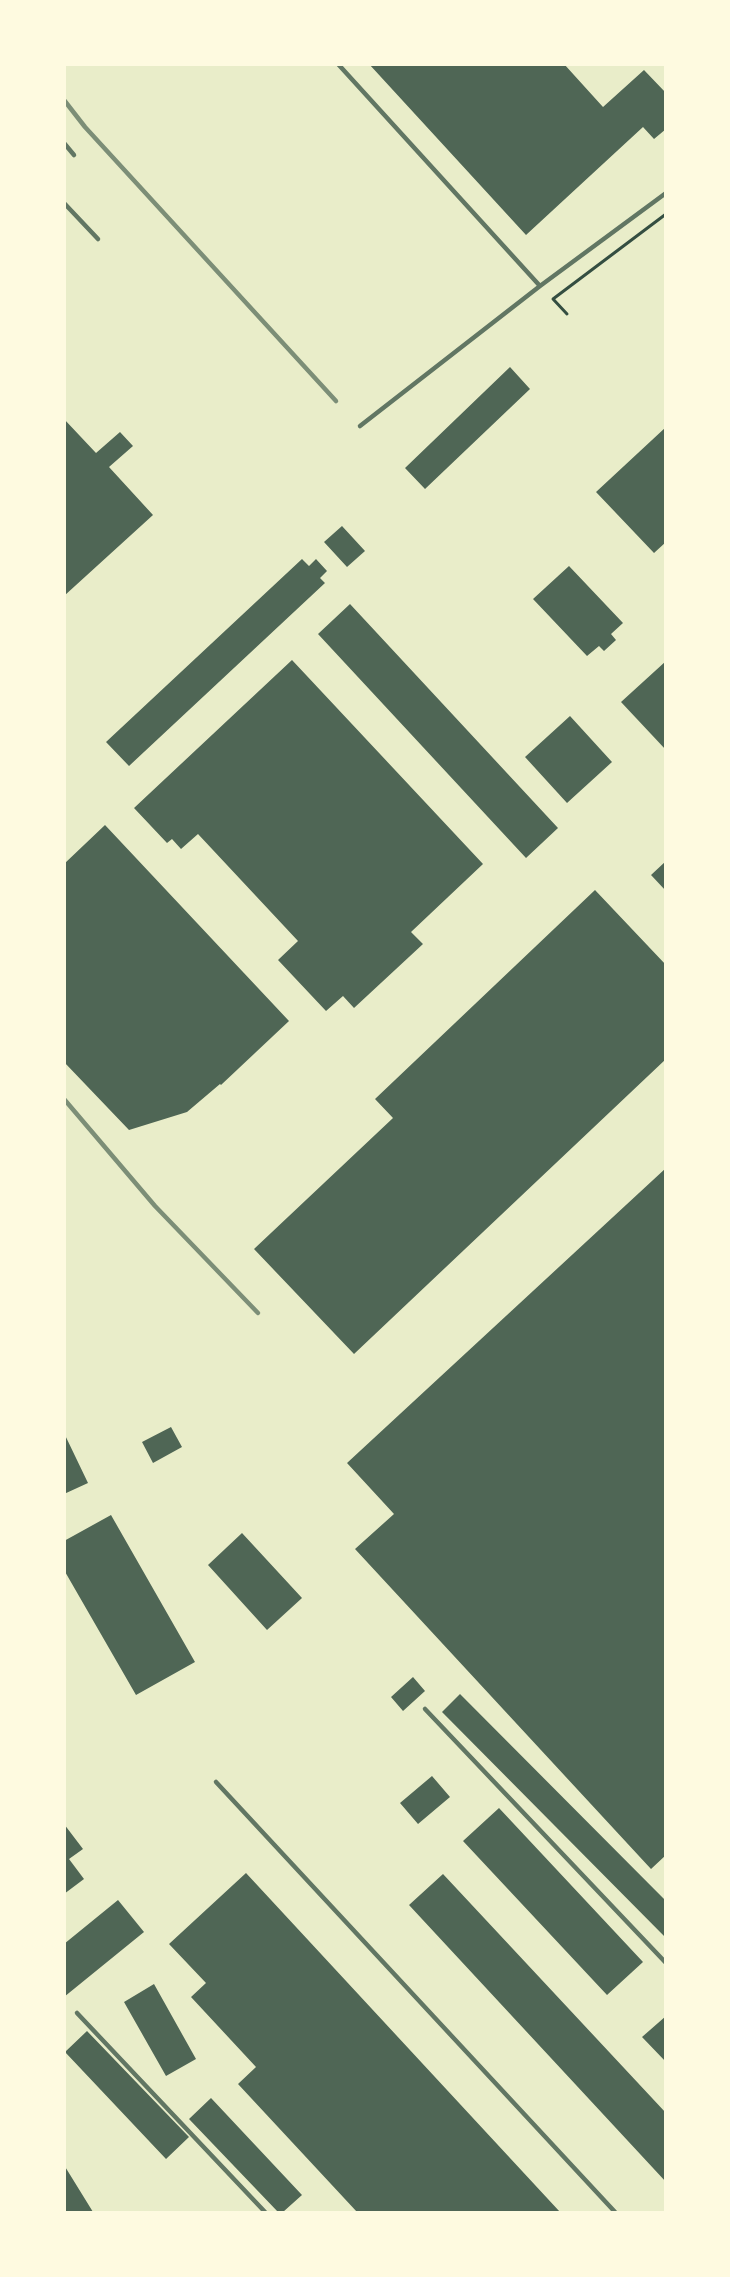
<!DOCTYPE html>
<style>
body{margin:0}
#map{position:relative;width:730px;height:2277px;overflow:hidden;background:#e9edc9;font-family:Overpass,sans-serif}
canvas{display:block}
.frame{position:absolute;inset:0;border:66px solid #fefae0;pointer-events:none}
</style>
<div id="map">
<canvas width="730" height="2277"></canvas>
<div class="frame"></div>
</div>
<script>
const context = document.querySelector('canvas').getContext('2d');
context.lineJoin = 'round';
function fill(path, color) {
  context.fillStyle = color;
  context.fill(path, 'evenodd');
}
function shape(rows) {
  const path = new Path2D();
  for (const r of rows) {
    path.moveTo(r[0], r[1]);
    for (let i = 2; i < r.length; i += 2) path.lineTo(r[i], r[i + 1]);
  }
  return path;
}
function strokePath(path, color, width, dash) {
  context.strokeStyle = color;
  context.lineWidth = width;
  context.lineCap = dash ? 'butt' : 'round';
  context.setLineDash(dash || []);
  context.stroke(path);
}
fill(shape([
 [369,64,564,64,603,107,644,70,666,93,666,129,654,139,643,127,526,235],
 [510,367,530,389,425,489,405,468],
 [64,419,96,453,120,432,133,446,109,467,153,515,64,596],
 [666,427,666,542,654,553,596,492],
 [342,526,365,551,347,567,324,542],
 [302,559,309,566,316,559,327,571,320,578,325,583,129,766,106,742],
 [569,566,623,623,611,634,616,640,604,651,599,646,587,656,533,599],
 [350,604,558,828,526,858,318,634],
 [292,660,483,864,411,932,423,944,354,1008,343,996,326,1011,278,960,298,941,198,834,181,849,172,839,167,843,134,808],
 [666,661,666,750,621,702],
 [570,716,612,762,567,803,525,757],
 [105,825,289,1021,221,1085,220,1084,187,1112,129,1130,64,1062,64,864],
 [666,861,666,891,651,875],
 [595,890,666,965,666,1059,354,1354,254,1249,393,1118,375,1099],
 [666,1168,666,1855,651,1869,355,1549,394,1514,347,1463],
 [171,1427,182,1447,153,1463,142,1442],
 [64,1433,88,1483,64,1494],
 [111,1515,195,1662,136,1695,64,1570,64,1541],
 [242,1533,302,1598,267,1630,208,1565],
 [413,1677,425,1691,403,1711,391,1697],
 [460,1694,666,1901,666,1938,442,1712],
 [432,1776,450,1797,418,1824,400,1803],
 [499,1808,643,1962,607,1995,463,1841],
 [64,1824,83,1849,69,1859,84,1879,64,1894],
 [246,1873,560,2212,357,2212,238,2084,256,2067,191,1997,206,1983,169,1944],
 [443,1874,666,2113,666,2182,409,1905],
 [118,1900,144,1932,64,1997,64,1944],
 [154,1984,196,2059,166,2076,124,2002],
 [666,2016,666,2062,642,2037],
 [87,2031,189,2137,166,2159,65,2052],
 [211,2098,302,2195,283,2212,278,2212,189,2119],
 [64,2165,93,2212,64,2212]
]), '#4f6655');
strokePath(shape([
 [567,314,553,299,666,214]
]), '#344e41', 3);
strokePath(shape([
 [338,64,540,286],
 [64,143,74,155],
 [64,203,98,239],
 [360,426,540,286,666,193],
 [425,1709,666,1963],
 [216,1782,615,2212],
 [77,2013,265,2212]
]), '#617663', 4.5);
strokePath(shape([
 [64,100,85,127,336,401],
 [64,1099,155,1206,258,1313]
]), '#7c8e77', 4.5);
</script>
